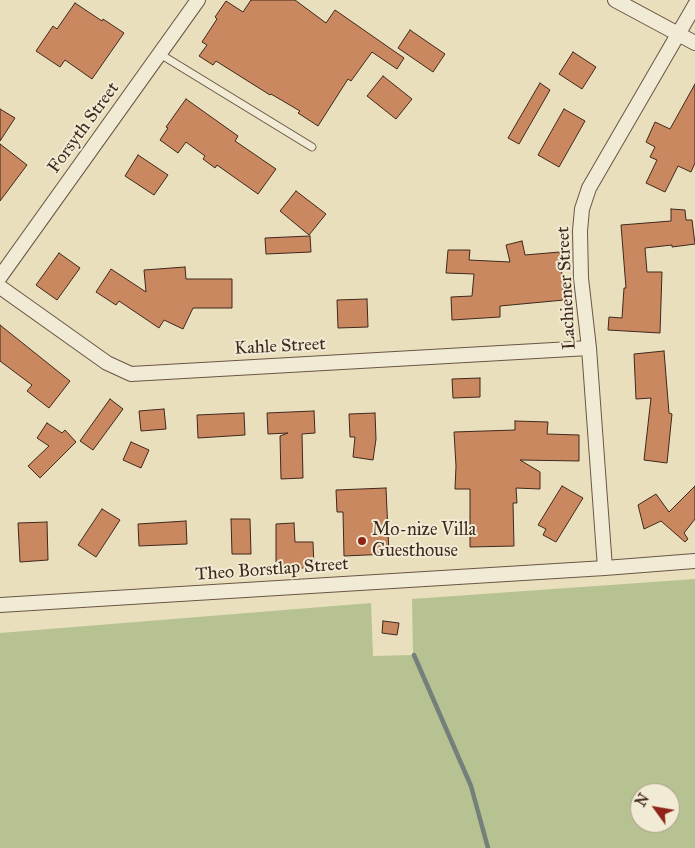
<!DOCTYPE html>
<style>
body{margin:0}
#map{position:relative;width:695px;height:848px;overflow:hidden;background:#e9dfbd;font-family:"IM FELL Great Primer",serif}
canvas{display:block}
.north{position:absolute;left:630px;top:783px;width:50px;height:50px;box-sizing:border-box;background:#f1ead4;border:1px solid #aa9c8a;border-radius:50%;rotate:302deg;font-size:14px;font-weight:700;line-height:20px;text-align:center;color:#3f281c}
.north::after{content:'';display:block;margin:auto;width:18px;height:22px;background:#8f2418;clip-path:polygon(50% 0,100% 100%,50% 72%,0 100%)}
</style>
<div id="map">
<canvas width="695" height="848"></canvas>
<div class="north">N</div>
</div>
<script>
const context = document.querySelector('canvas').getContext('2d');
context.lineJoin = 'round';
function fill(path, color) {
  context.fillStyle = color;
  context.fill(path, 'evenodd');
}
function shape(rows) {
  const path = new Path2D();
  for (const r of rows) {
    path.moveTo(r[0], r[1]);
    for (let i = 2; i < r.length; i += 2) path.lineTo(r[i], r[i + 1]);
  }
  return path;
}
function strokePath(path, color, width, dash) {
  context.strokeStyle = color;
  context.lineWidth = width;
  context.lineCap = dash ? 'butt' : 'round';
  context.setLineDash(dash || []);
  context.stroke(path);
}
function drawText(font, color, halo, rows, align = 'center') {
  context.font = font + ' "IM FELL Great Primer",serif';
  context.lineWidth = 4;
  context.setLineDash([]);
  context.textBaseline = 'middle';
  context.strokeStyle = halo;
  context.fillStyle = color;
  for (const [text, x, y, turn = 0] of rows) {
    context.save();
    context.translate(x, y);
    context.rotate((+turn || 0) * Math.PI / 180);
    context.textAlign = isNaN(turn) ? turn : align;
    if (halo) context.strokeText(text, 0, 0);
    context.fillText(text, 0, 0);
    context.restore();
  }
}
fill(shape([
 [695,579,695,848,0,848,0,633,371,603,373,656,413,655,412,599],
 [640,793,670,793,670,823,640,823]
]), '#b6c291');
strokePath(shape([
 [414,655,471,786,488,848]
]), '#76807b', 4.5);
const building = shape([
 [251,0,295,0,326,23,335,10,404,58,397,69,372,52,351,81,348,79,318,126,298,113,300,111,271,94,270,95,216,61,213,65,199,56,207,45,202,42,217,19,215,17,226,1,243,12,251,0],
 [75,3,102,21,103,19,124,33,92,79,65,60,60,67,36,51,53,26,57,29,75,3],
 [410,30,445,54,433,72,398,48,410,30],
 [573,52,596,67,582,89,559,74,573,52],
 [383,76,412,99,396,119,367,96,383,76],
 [540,83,550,90,519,144,508,138,540,83],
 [695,84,695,163,691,172,678,166,665,192,646,183,657,160,650,157,655,147,646,142,655,122,670,129,695,84],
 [186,99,238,136,235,141,276,169,258,194,217,165,215,168,203,159,205,156,186,142,178,153,160,140,168,128,166,127,186,99],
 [0,109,15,118,0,141,0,109],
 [564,109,585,121,559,167,538,155,564,109],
 [0,144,27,165,0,201,0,144],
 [138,155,168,175,154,195,125,176,138,155],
 [296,191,326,214,309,235,280,211,296,191],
 [671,209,685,210,686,220,692,220,695,244,672,247,672,245,645,248,647,272,662,272,660,333,608,330,609,317,622,318,624,288,626,288,621,225,671,221,671,209],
 [310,236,311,252,266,254,265,238,310,236],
 [522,241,525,255,560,252,564,300,500,306,500,317,452,320,451,297,472,296,474,274,446,273,448,250,470,250,469,260,510,262,506,245,522,241],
 [59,253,80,268,57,300,36,285,59,253],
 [185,267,186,279,232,279,232,308,193,308,183,329,164,320,159,328,119,301,116,305,96,292,111,269,146,292,144,270,185,267],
 [367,299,368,327,338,328,337,300,367,299],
 [0,325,70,381,49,408,27,391,32,385,0,361,0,325],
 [664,351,669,413,672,414,667,463,644,460,651,398,636,399,634,354,664,351],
 [480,378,480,397,453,398,452,379,480,378],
 [110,399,123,409,93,450,80,441,110,399],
 [164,409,166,429,141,431,139,411,164,409],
 [314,411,315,433,302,434,303,478,281,479,280,436,288,433,268,434,267,413,314,411],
 [244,413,245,435,198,438,197,415,244,413],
 [375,413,376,439,373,460,353,457,355,437,350,437,349,414,375,413],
 [515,421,548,422,547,434,579,435,579,461,520,460,540,472,540,489,516,488,517,503,513,503,514,546,470,547,470,489,455,489,456,466,454,432,515,430,515,421],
 [47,423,62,433,65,430,76,442,40,478,28,466,49,446,37,438,47,423],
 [131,442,149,450,141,468,123,460,131,442],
 [562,486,583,498,556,542,543,535,546,529,538,525,562,486],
 [695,486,695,519,684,533,688,539,685,542,661,521,644,529,638,505,656,494,669,512,695,486],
 [386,488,389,554,344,556,343,512,337,512,336,490,386,488],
 [102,509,120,520,96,557,78,545,102,509],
 [231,519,250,519,251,554,232,554,231,519],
 [186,521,187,544,139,546,138,524,186,521],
 [47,522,48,560,20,562,18,523,47,522],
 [294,523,295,542,313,542,314,568,276,568,276,524,294,523],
 [383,621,399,623,397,635,382,633,383,621]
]);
fill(building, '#ca8860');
strokePath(building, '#3f281c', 1);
const lane = shape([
 [160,54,312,147]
]);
const street = shape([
 [615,0,695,43],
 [0,277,198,0],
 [0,287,107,363,131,374,589,348],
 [605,568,589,348,581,278,580,231,582,209,589,188,695,5],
 [0,605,605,568,695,561]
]);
strokePath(lane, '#6a5644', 9);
strokePath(street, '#6a5644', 16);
strokePath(lane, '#f1ead4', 7);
strokePath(street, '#f1ead4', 14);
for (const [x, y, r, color] of [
 [362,541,5,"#8f2418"]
]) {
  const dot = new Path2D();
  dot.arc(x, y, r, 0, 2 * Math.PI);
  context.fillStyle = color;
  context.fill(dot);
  strokePath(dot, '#f1ead4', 2);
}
drawText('18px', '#3f281c', '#f1ead4', [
 ["Forsyth Street",84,128,-54],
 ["Lachiener Street",567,288,-93],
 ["Kahle Street",280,347,-3],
 ["Theo Borstlap Street",272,570,-4]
]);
drawText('18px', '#3f281c', '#f1ead4', [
 ["Mo-nize Villa",372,531],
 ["Guesthouse",372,552]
], 'left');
</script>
